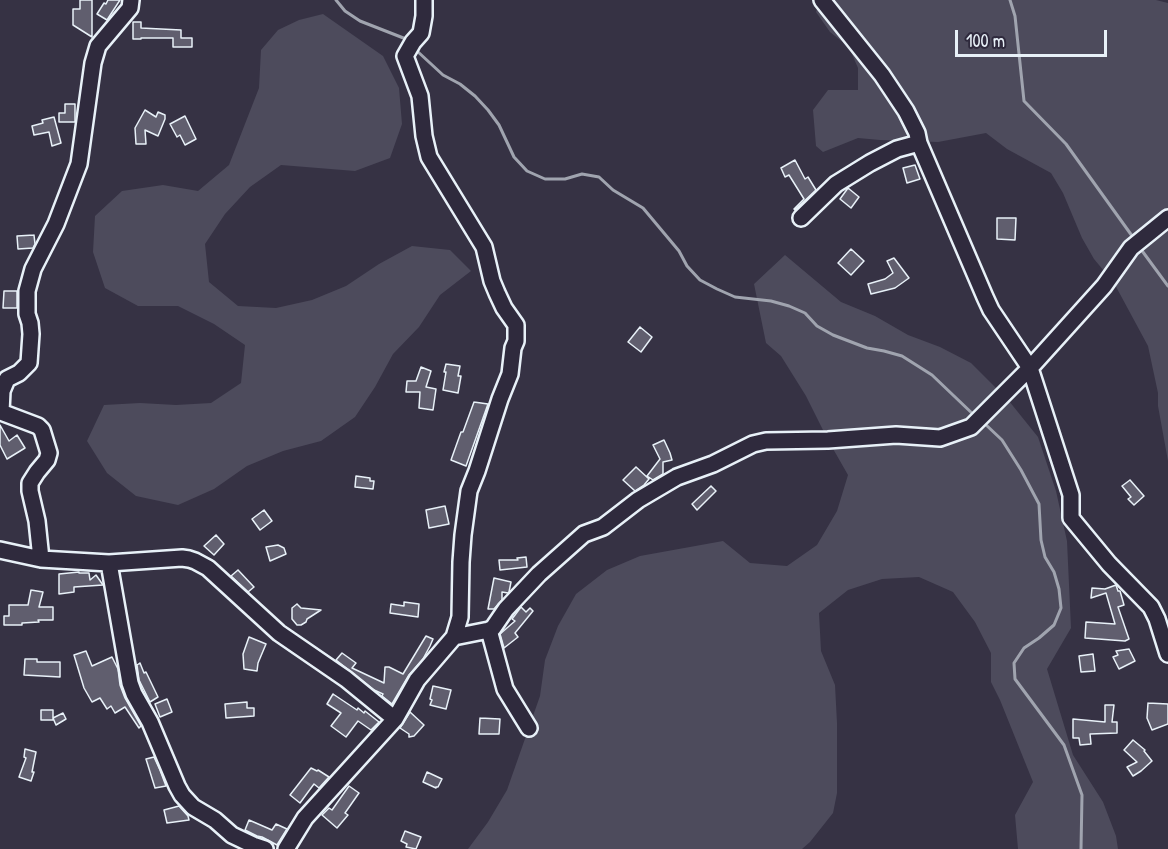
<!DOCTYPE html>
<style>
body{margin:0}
#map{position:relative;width:1168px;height:849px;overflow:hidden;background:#363244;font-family:"Patrick Hand",sans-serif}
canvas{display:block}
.scale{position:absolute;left:955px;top:30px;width:152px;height:27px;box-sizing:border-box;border:3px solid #e8f1f8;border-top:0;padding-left:8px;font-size:18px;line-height:21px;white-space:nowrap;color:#e8f1f8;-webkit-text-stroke:4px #2f2a3d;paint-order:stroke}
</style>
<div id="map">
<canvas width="1168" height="849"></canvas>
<div class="scale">100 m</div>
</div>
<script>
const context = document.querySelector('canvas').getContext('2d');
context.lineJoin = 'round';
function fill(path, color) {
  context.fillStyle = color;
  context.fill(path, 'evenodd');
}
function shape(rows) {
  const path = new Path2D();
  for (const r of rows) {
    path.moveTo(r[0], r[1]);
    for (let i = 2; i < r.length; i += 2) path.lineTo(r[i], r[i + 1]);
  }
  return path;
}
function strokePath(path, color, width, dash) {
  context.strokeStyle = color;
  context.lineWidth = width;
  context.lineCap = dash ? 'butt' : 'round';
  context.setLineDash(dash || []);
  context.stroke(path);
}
fill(shape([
 [820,0,1156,0,1168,3,1168,461,1158,406,1158,393,1148,346,1114,283,1094,259,1082,238,1063,193,1051,173,1007,149,986,133,938,142,880,140,858,138,823,152,816,146,813,110,828,90,858,90,858,68,849,47,830,32,816,12],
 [323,14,383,56,399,88,402,124,390,158,355,171,281,165,250,187,225,214,205,244,209,282,238,306,276,308,312,300,346,286,379,264,412,246,450,250,471,271,440,295,419,327,393,354,375,387,355,417,321,441,283,451,247,466,214,489,178,505,136,496,107,473,87,441,104,405,140,403,176,405,211,403,241,383,245,345,214,324,178,306,138,306,105,288,93,252,95,216,122,191,163,185,198,191,229,165,259,88,261,50,278,30,299,20],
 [785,255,841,302,875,316,908,335,940,347,971,363,1009,401,1038,437,1056,491,1067,541,1071,628,1047,669,1073,755,1103,802,1116,836,1118,849,1018,849,1015,815,1033,782,1000,700,991,682,991,653,975,622,953,592,919,577,882,579,848,590,819,613,821,651,835,685,837,723,837,793,833,813,810,842,802,849,468,849,488,822,507,790,540,696,545,660,558,626,576,594,607,570,640,556,723,541,750,563,787,566,817,545,837,511,848,475,828,440,806,396,781,356,766,343,754,284]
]), '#4d4b5c');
strokePath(shape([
 [336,0,345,11,360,21,406,39],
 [1010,0,1015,16,1024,101,1066,144,1135,240],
 [417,51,443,75,460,84,475,96,488,110,499,125,514,157,527,171,545,179,565,179,582,174,599,177,613,190,643,208,679,251,687,266,700,280,717,289,735,297,771,301,789,306,805,313,817,326,833,335,867,348,884,351,902,356,932,375,976,417],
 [1140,248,1168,286],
 [984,423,1002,440,1021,470,1039,504,1041,540,1045,557,1054,572,1059,589,1061,608,1054,625,1039,638,1024,648,1014,663,1015,679,1064,745,1082,795,1081,849]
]), '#a0a4af', 3);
const building = shape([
 [80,0,92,0,92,37,73,25,73,9,80,9,80,0],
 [108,0,120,0,107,20,97,14,104,3,106,4,108,0],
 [133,22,141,22,141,28,181,30,181,38,192,38,192,47,173,47,173,38,141,38,141,39,133,39,133,22],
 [65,104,75,104,75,122,59,122,59,113,65,113,65,104],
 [145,110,156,117,158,112,165,115,165,119,158,136,145,130,146,144,136,144,135,128,145,110],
 [185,116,196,139,185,145,180,135,177,137,170,124,185,116],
 [54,117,61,143,52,146,49,132,34,135,32,126,43,123,42,120,54,117],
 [795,160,805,179,808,177,816,190,795,210,794,209,804,199,789,175,785,177,781,168,795,160],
 [915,165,920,179,907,183,903,168,915,165],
 [848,188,859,197,851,208,840,199,848,188],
 [997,218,1016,218,1015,240,997,239,997,218],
 [34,235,35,244,33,248,18,249,17,236,34,235],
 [851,249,864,261,851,275,838,263,851,249],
 [894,258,909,278,895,288,871,294,868,284,885,279,893,273,887,261,894,258],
 [4,291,17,291,17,308,3,308,4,291],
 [640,327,652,337,641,352,628,342,640,327],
 [446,364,460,366,458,376,461,376,458,393,443,390,446,372,444,372,446,364],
 [421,367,431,371,426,387,436,389,433,410,419,408,420,392,406,392,407,381,416,381,421,367],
 [474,402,488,404,466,466,451,460,461,432,463,432,474,402],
 [0,425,9,441,17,435,25,448,7,459,0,445,0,425],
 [664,440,670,453,672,460,663,462,663,474,653,480,647,476,660,459,653,445,664,440],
 [636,467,649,479,644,485,635,491,623,480,636,467],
 [356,476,370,478,370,481,374,481,373,489,355,487,356,476],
 [1130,480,1144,496,1134,505,1128,499,1131,497,1122,486,1130,480],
 [711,486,716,491,697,510,692,504,711,486],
 [445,506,449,524,429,528,426,510,445,506],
 [264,510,272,521,260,530,252,519,264,510],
 [216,535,224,544,214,555,204,546,216,535],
 [278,545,284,548,286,554,270,561,266,547,278,545],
 [526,557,527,567,500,570,499,560,518,560,517,558,526,557],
 [238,570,254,587,248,592,231,576,238,570],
 [79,572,79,573,89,573,90,580,96,575,103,585,74,587,74,592,59,594,59,574,79,572],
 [494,578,511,582,509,592,508,593,502,592,502,600,494,609,488,609,494,578],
 [1116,585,1118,591,1120,591,1124,605,1118,607,1129,639,1125,641,1085,638,1086,622,1115,624,1106,593,1091,598,1092,588,1105,589,1116,585],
 [31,590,43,592,39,607,53,607,53,620,38,620,39,622,22,623,22,625,4,625,4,616,9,616,9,605,28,605,31,590],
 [404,602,419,604,418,617,390,613,391,604,404,606,404,602],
 [297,604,301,608,321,610,307,619,306,622,301,625,297,625,292,619,292,608,297,604],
 [521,607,526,612,530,608,533,611,515,633,518,637,504,648,500,634,515,621,512,619,521,607],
 [426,636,433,639,430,646,423,659,409,675,392,704,382,696,383,694,374,690,336,660,342,653,356,663,352,668,384,683,385,667,389,667,403,674,426,636],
 [249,637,266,644,258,663,257,671,244,669,243,654,249,637],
 [1129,649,1135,661,1119,669,1113,657,1118,655,1116,651,1129,649],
 [86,651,92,666,112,657,118,669,120,685,125,698,141,726,139,728,125,707,115,713,111,706,107,709,100,698,92,702,84,688,74,655,86,651],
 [1093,654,1095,671,1081,672,1079,656,1093,654],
 [25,659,37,659,37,662,60,662,60,677,24,675,25,659],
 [140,663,144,673,146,672,158,697,150,702,139,680,137,665,140,663],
 [433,686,451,690,446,709,430,705,432,700,430,699,433,686],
 [333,694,357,710,358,708,364,713,365,711,379,722,371,730,358,721,346,737,331,726,341,713,327,704,333,694],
 [167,699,172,712,160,717,155,704,167,699],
 [247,702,247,708,254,708,254,716,226,718,225,704,247,702],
 [1148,703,1168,704,1168,724,1152,730,1147,718,1148,703],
 [1105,705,1114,705,1112,722,1117,722,1117,733,1090,734,1091,744,1080,745,1079,738,1073,738,1073,719,1105,722,1105,705],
 [41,710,53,710,53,718,63,713,66,719,56,725,53,718,53,720,41,720,41,710],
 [410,712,424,725,414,736,409,737,409,734,400,728,410,712],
 [480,718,500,719,499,734,479,734,480,718],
 [1133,740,1145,750,1144,751,1152,761,1141,771,1133,776,1127,767,1137,762,1124,750,1133,740],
 [25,749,36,752,32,772,34,772,31,781,19,777,26,758,24,757,25,749],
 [154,757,160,770,166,786,155,788,146,759,154,757],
 [311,768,317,771,318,770,329,777,319,788,314,784,300,803,290,795,311,768],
 [427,772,442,779,438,787,436,787,436,788,423,782,427,772],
 [349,786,359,793,345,813,348,815,337,828,322,815,329,808,332,810,349,786],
 [179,806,188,816,189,820,167,823,164,810,179,806],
 [249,820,272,830,276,824,287,829,277,845,262,837,257,836,245,830,249,820],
 [405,831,421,837,416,849,406,847,407,844,401,841,405,831]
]);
fill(building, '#605e6e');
strokePath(building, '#e8f1f8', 1.5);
const minor = shape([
 [424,0,424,16,421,33,413,42,405,56,420,96,424,136,429,157,484,247,492,281,497,293,504,308,516,325,516,341,513,348,510,374,500,399,477,471,469,491,463,535,461,562,460,617,454,637],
 [822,0,882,75,906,111,917,133,919,143,985,297,991,310,1030,368,1071,495,1071,518,1109,564,1151,607,1157,619,1168,654],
 [801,218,836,184,870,163,897,149,919,143],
 [0,550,41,559,109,563,182,558,189,559,195,561,208,568,279,633,346,679,395,719,417,680,454,637,489,630,493,628,506,609,539,574,584,534,603,527,638,500,677,477,713,464,753,444,766,441,828,440,896,435,940,438,971,427,1030,368,1104,286,1131,248,1168,218],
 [41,559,37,521,30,491,30,483,37,472,47,460,49,453,42,430,38,426,1,412,2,391,7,379,19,373,29,363,31,334,30,323,27,314,27,291,33,269,56,224,79,164,93,63,98,46,130,8,131,0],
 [109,563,130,683,134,694,150,722,177,786,182,795,193,807,215,820,232,835,253,845,265,849],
 [489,630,505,689,529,728],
 [286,849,305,818,395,719]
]);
strokePath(minor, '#e8f1f8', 20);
strokePath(minor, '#2f2a3d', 15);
</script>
